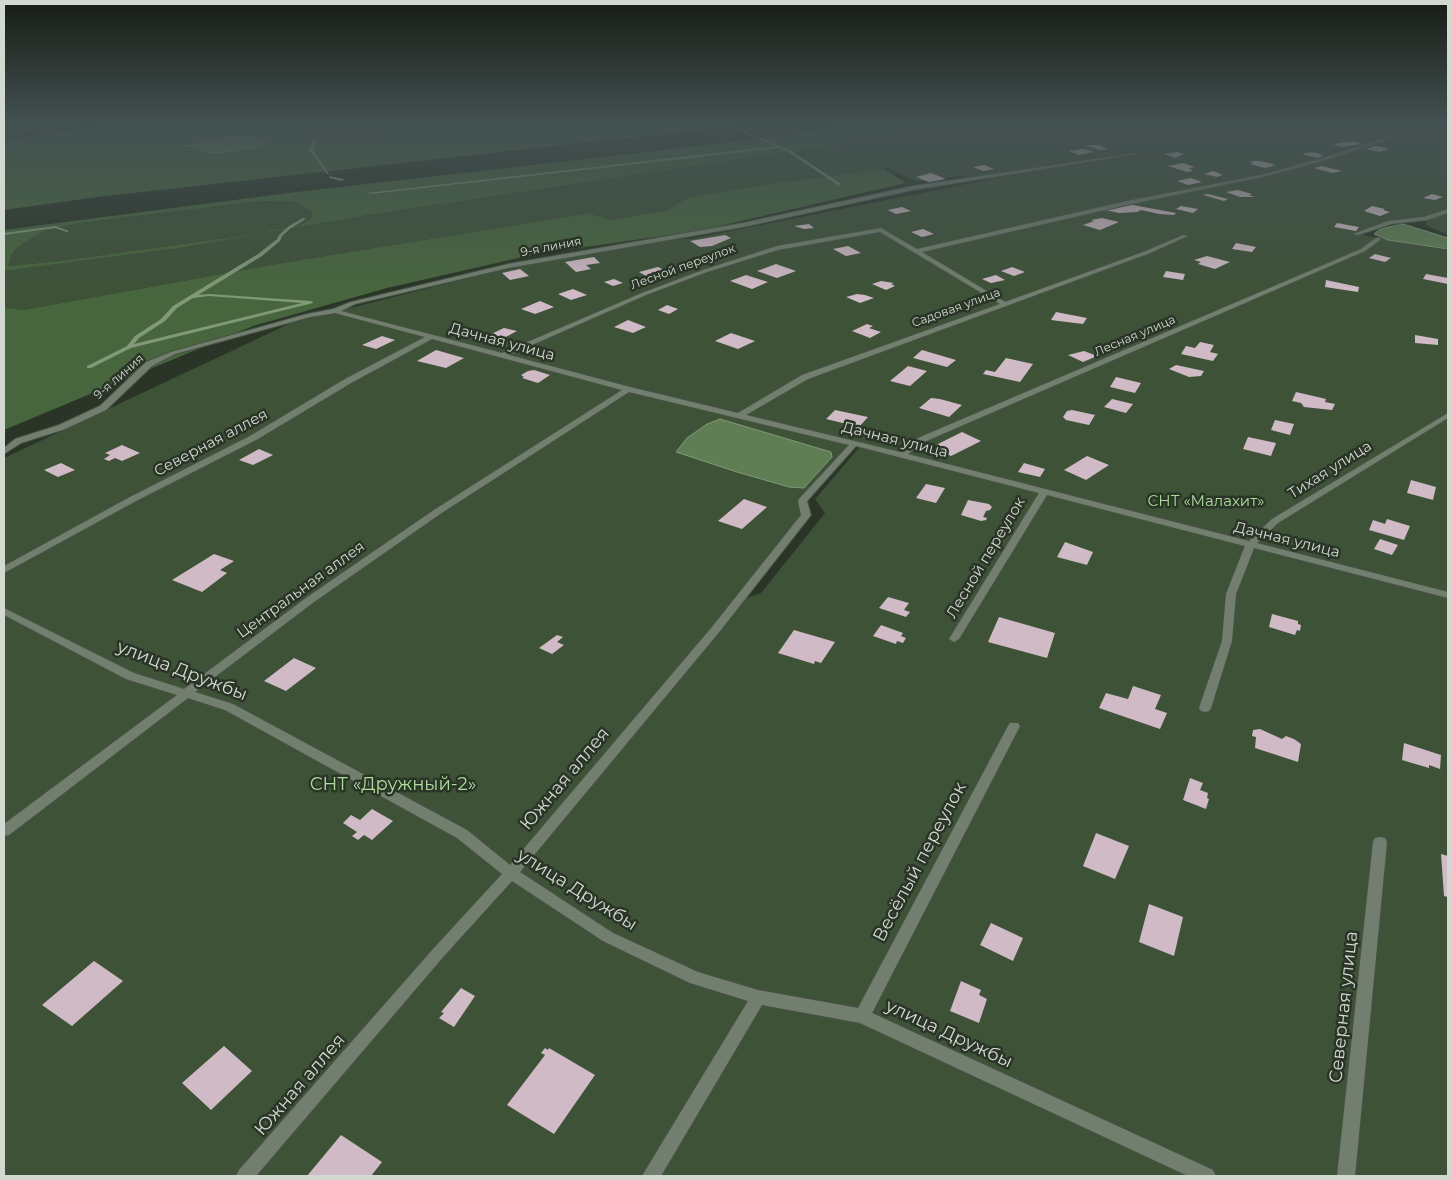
<!DOCTYPE html>
<meta charset="utf-8">
<style>
body{margin:0}
#map{position:relative;width:1452px;height:1180px;overflow:hidden;background:#2a3527;font-family:Montserrat,sans-serif}
canvas{display:block}
.frame{position:absolute;inset:0;border:5px solid #d2d9d0;pointer-events:none}
</style>
<div id="map">
<canvas width="1452" height="1180"></canvas>
<div class="frame"></div>
</div>
<script>
const context = document.querySelector('canvas').getContext('2d');
context.lineJoin = 'round';
function fill(path, color) {
  context.fillStyle = color;
  context.fill(path, 'evenodd');
}
function shape(rows) {
  const path = new Path2D();
  for (const r of rows) {
    path.moveTo(r[0], r[1]);
    for (let i = 2; i < r.length; i += 2) path.lineTo(r[i], r[i + 1]);
  }
  return path;
}
function strokePath(path, color, width, dash) {
  context.strokeStyle = color;
  context.lineWidth = width;
  context.lineCap = dash ? 'butt' : 'round';
  context.setLineDash(dash || []);
  context.stroke(path);
}
function drawText(font, color, halo, rows, align = 'center') {
  context.font = font + ' Montserrat,sans-serif';
  context.lineWidth = 5;
  context.setLineDash([]);
  context.textBaseline = 'middle';
  context.strokeStyle = halo;
  context.fillStyle = color;
  for (const [text, x, y, turn = 0] of rows) {
    context.save();
    context.translate(x, y);
    context.rotate((+turn || 0) * Math.PI / 180);
    context.textAlign = isNaN(turn) ? turn : align;
    if (halo) context.strokeText(text, 0, 0);
    context.fillText(text, 0, 0);
    context.restore();
  }
}
fill(shape([
 [4,125,89,125,4,136],
 [288,125,425,125,352,141,319,139],
 [968,125,1448,125,1448,235,1425,225,1428,220,1390,222,1357,234,1448,250,1448,1176,4,1176,4,458,291,323,484,274,498,267,652,240,690,239,992,179,958,176,917,182,889,168,768,184,689,197,667,210,610,220,589,213,288,262,23,310,4,309,4,271,180,248,362,216],
 [1013,303,810,378,754,411,744,414,805,377],
 [855,444,859,448,815,499,825,513,761,593,738,601,806,515,802,501],
 [262,201,296,202,312,212,312,218,303,224,254,234,60,261,8,266,12,254,18,247,40,232,80,223]
]), '#3e5238');
fill(shape([
 [111,125,288,125,319,139,352,141,425,125,743,125,97,197,4,210,4,140],
 [249,136,261,137,266,143,249,150,220,153,200,148,187,148,185,145,224,137],
 [846,125,968,125,362,216,180,248,4,271,4,230,288,193,785,136],
 [262,201,296,202,312,212,312,218,303,224,254,234,60,261,8,266,12,254,18,247,41,232,80,223],
 [884,169,906,183,698,231,536,254,387,288,253,326,4,430,4,308,23,310,288,262,589,213,610,220,667,210,689,197,768,184]
]), '#48663e');
const water = shape([
 [235,136,256,136,266,143,255,148,220,153,206,152,200,148,183,146,235,136],
 [1403,224,1448,238,1448,249,1388,240,1374,234,1380,229,1403,224],
 [720,419,831,452,832,457,804,488,789,487,737,472,676,452,687,438,707,424,720,419]
]);
fill(water, '#5f7e54');
strokePath(water, '#829979', 1);
fill(shape([
 [724,125,729,125,737,128,735,129,724,125],
 [739,129,790,150,841,184,838,185,788,152,779,148,370,194,368,193,776,146,739,131,739,129],
 [314,140,317,141,313,150,329,174,327,174,309,150,314,140],
 [330,176,343,179,344,180,342,181,329,178,330,176],
 [303,218,306,219,291,228,282,236,280,241,262,256,198,295,209,294,311,301,313,302,313,303,131,348,91,368,87,368,87,366,127,346,135,336,161,319,173,306,258,254,277,239,279,235,289,226,303,218],
 [209,296,302,303,134,344,139,338,165,321,177,308,193,298,209,296],
 [55,226,69,231,67,232,55,228,4,235,4,233,55,226]
]), '#829979');
fill(shape([
 [1353,141,1363,144,1340,147,1333,144],
 [1086,145,1098,145,1108,149,1099,150],
 [1375,146,1388,148,1388,149,1380,152,1366,149],
 [1083,149,1094,152,1079,155,1069,151],
 [1177,152,1184,154,1175,158,1164,154],
 [1311,152,1322,154,1320,155,1324,156,1317,158,1302,154],
 [1255,161,1261,161,1276,165,1265,168,1250,164,1253,163,1249,162],
 [1183,163,1195,167,1189,168,1193,171,1187,172,1168,166],
 [984,165,994,169,983,171,973,167],
 [1322,166,1342,171,1333,173,1314,168],
 [1213,171,1221,174,1219,174,1223,175,1217,177,1204,174],
 [931,173,946,179,929,182,916,177],
 [1191,178,1202,182,1188,185,1177,181],
 [1238,190,1252,194,1249,195,1255,197,1240,197,1226,192],
 [1208,194,1228,199,1224,201,1203,195],
 [1432,194,1443,197,1435,200,1423,198],
 [1120,205,1133,205,1176,213,1174,215,1159,214,1141,210,1137,212,1119,213,1105,210],
 [1181,206,1198,209,1193,213,1176,209],
 [1372,206,1385,209,1383,210,1390,212,1380,216,1364,211],
 [902,207,911,211,896,214,888,210],
 [1102,218,1119,222,1100,230,1083,225,1094,221,1091,220],
 [1337,223,1359,227,1356,231,1334,227],
 [809,224,814,228,804,229,794,226],
 [923,229,934,234,922,237,911,232],
 [725,235,731,238,712,246,700,247,690,241],
 [1236,243,1256,247,1252,252,1232,249],
 [848,246,861,253,846,256,833,249],
 [1375,254,1391,258,1385,262,1369,258],
 [1207,256,1230,262,1215,269,1198,264,1201,262,1194,260],
 [594,257,600,263,586,265,591,269,576,272,565,262],
 [776,264,796,271,777,278,757,271],
 [658,267,671,273,652,279,639,272],
 [1012,267,1025,272,1014,276,1001,271],
 [520,269,529,276,510,280,502,273],
 [1166,271,1185,274,1183,280,1163,277],
 [1426,274,1448,278,1448,284,1423,279],
 [746,275,768,282,752,289,730,281],
 [996,275,1005,280,991,283,982,279],
 [614,279,623,283,613,286,604,282],
 [1326,280,1359,287,1358,292,1325,287],
 [881,281,894,283,891,284,895,286,886,290,872,284],
 [573,289,587,295,571,300,558,294],
 [857,294,865,295,874,298,860,303,846,297],
 [540,301,554,307,535,314,521,309],
 [667,305,678,309,669,314,658,310],
 [1056,312,1087,318,1083,324,1051,320],
 [628,320,646,327,633,333,614,327],
 [867,324,873,326,869,328,881,332,870,338,852,331],
 [504,328,517,331,504,338,491,334],
 [731,333,755,341,738,349,715,341],
 [1415,335,1438,339,1438,345,1415,343],
 [382,336,395,340,376,349,362,345],
 [1200,342,1214,345,1210,352,1218,354,1213,361,1181,354,1186,346,1195,348],
 [436,350,464,358,446,368,417,361],
 [922,350,956,360,947,367,913,358],
 [1084,351,1097,356,1083,362,1068,355],
 [1006,358,1033,364,1020,382,983,374,986,370,995,372],
 [1176,365,1204,371,1201,376,1189,377,1169,369],
 [908,366,927,371,910,386,890,381],
 [534,370,550,375,538,383,522,378,524,377,521,375,528,371],
 [1116,377,1141,383,1135,393,1110,387],
 [1296,392,1326,399,1325,402,1335,404,1332,410,1304,407,1301,403,1292,401],
 [931,398,940,399,962,405,949,417,919,408],
 [1112,399,1133,404,1126,413,1104,407],
 [835,410,868,417,859,427,826,419],
 [1072,410,1095,415,1089,425,1066,420,1063,417,1067,411],
 [1275,420,1294,424,1290,435,1271,430],
 [962,432,981,441,951,456,932,447],
 [1248,437,1276,443,1271,456,1243,449],
 [122,445,140,453,122,461,115,458,109,461,104,459,110,455,105,453],
 [259,449,273,455,253,465,239,460],
 [1087,456,1109,465,1086,480,1064,470],
 [61,463,75,470,58,477,44,470],
 [1024,463,1045,469,1040,477,1018,472],
 [1411,480,1436,487,1433,500,1407,493],
 [926,484,945,488,936,503,916,498],
 [744,499,767,507,742,529,718,521],
 [968,500,989,504,992,507,990,510,986,511,983,517,987,518,986,520,981,521,961,515],
 [1387,519,1410,526,1404,540,1369,530,1373,520,1385,524],
 [1380,539,1398,545,1392,555,1374,549],
 [1065,542,1093,552,1087,565,1057,557],
 [214,554,234,561,220,570,227,573,202,592,172,580],
 [888,597,909,603,904,610,910,612,906,617,879,608],
 [1272,614,1298,621,1298,624,1301,625,1300,631,1297,630,1295,635,1269,627],
 [999,617,1055,633,1047,658,988,642],
 [881,625,903,633,901,636,906,638,903,643,897,641,896,644,873,636],
 [794,630,835,642,821,663,815,661,814,664,778,653],
 [557,635,563,637,557,642,564,645,552,654,539,648],
 [294,658,316,668,286,691,264,681],
 [1133,686,1161,695,1155,709,1167,713,1160,729,1099,708,1106,693,1128,699],
 [1260,729,1282,739,1286,736,1294,739,1301,744,1298,762,1255,748,1256,737,1252,736,1253,730],
 [1404,743,1441,755,1440,769,1429,765,1429,768,1402,760],
 [1190,778,1203,783,1200,790,1208,793,1207,798,1209,799,1206,809,1183,800],
 [372,809,393,821,372,840,364,835,358,840,352,836,357,832,343,823,351,815,360,820],
 [1096,833,1129,846,1115,879,1083,866],
 [1441,854,1448,856,1448,897,1444,896],
 [1149,904,1183,917,1174,956,1139,942],
 [991,923,1023,938,1013,961,980,945],
 [94,961,123,981,72,1026,42,1005],
 [961,981,981,990,979,995,987,999,979,1023,950,1011],
 [461,988,475,996,454,1027,439,1018,444,1013,441,1012],
 [224,1046,252,1071,211,1110,182,1083],
 [545,1048,548,1050,549,1048,595,1075,554,1134,507,1105,545,1055,541,1053],
 [341,1135,382,1162,371,1176,307,1176]
]), '#cfbac5');
const minor = shape([
 [1426,125,1433,125,1323,161,1267,176,1127,205,922,252,1005,302,1146,251,1183,235,1188,236,1150,253,808,379,746,415,900,452,918,438,1361,249,1376,238,1380,238,1380,240,1365,251,924,442,908,454,1249,541,1272,519,1448,413,1448,418,1278,523,1257,543,1448,592,1448,598,1254,548,1236,594,1232,641,1211,708,1209,711,1205,712,1201,711,1199,708,1222,641,1226,594,1245,546,1047,495,959,639,954,642,949,639,1039,493,856,446,807,501,811,515,720,631,520,872,613,933,698,972,758,990,858,1008,1008,726,1010,723,1018,723,1020,726,872,1013,1213,1170,1216,1176,1188,1176,860,1023,762,1005,661,1176,642,1176,748,1001,690,983,603,941,512,881,444,956,256,1176,236,1176,239,1170,434,948,502,874,457,838,225,710,188,698,9,835,4,836,4,824,177,695,126,679,4,615,4,608,134,673,184,689,306,598,434,510,622,390,432,339,351,383,256,440,136,501,4,573,4,566,130,497,250,436,345,379,425,337,335,313,310,317,175,354,152,366,106,410,65,429,21,443,4,454,4,448,15,439,59,425,100,406,146,362,171,352,307,314,333,309,351,302,508,264,743,223,913,186,1135,153,1137,154,913,190,743,227,508,268,355,304,341,311,502,353,642,293,703,270,777,246,881,228,917,249,1127,201,1265,174,1319,159,1426,125],
 [880,232,1000,304,802,375,738,413,630,387,509,355,646,295,707,272,778,250,880,232],
 [629,392,849,445,799,499,798,501,801,515,712,627,510,865,467,830,233,704,195,692,314,602,440,514,629,392],
 [1448,209,1448,213,1427,220,1391,224,1358,235,1353,234,1388,221,1424,217,1448,209],
 [1380,837,1385,838,1387,842,1355,1176,1337,1176,1373,842,1375,838,1380,837]
]);
strokePath(minor, '#485246', 2);
fill(minor, '#727f6e');
const sky = context.createLinearGradient(0, 0, 0, 290);
sky.addColorStop(0, '#171d15');
sky.addColorStop(0.43, '#445152');
sky.addColorStop(1, '#44515200');
context.fillStyle = sky;
context.fillRect(0, 0, 1452, 290);
drawText('12px', '#d2d9d0', '#2a3527', [
 ["9-я линия",551,247,-11],
 ["Лесной переулок",683,267,-20],
 ["Садовая улица",956,308,-20],
 ["Лесная улица",1135,336,-23],
 ["9-я линия",119,377,-41]
]);
drawText('15px', '#d2d9d0', '#2a3527', [
 ["Дачная улица",502,342,15],
 ["Дачная улица",895,440,14],
 ["Северная аллея",211,443,-28],
 ["Тихая улица",1330,470,-32],
 ["Дачная улица",1287,540,14],
 ["Лесной переулок",986,558,-59],
 ["Центральная аллея",301,590,-36]
]);
drawText('15px', '#acdd9c', '#2a3527', [
 ["СНТ «Малахит»",1206,502]
]);
drawText('18px', '#d2d9d0', '#2a3527', [
 ["улица Дружбы",182,671,21],
 ["Южная аллея",565,779,-50],
 ["Весёлый переулок",920,862,-62],
 ["улица Дружбы",577,890,32],
 ["Северная улица",1344,1007,-84],
 ["улица Дружбы",949,1034,25],
 ["Южная аллея",300,1085,-49]
]);
drawText('18px', '#acdd9c', '#2a3527', [
 ["СНТ «Дружный-2»",393,785]
]);
</script>
